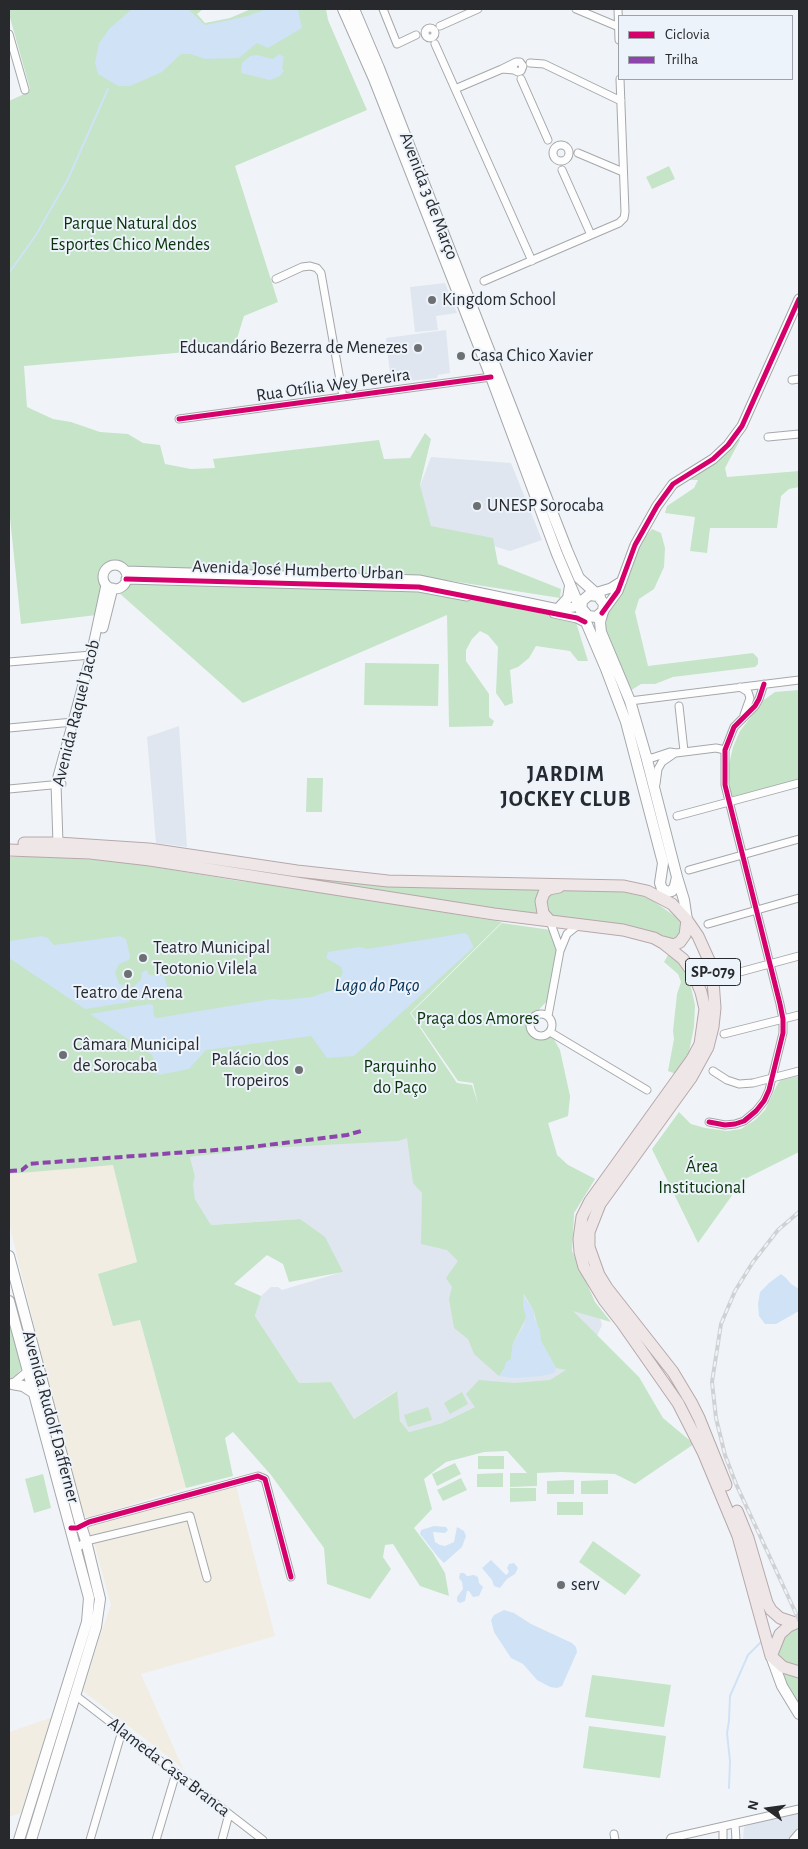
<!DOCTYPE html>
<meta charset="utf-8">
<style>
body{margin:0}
#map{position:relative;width:808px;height:1849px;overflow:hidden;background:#f0f4f8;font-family:"Alegreya Sans",sans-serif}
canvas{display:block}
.frame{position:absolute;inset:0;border:10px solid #27292c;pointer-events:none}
.legend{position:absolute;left:618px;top:15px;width:175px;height:65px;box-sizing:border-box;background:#edf3fb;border:1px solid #9ea2a8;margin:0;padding:6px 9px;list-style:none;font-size:15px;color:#27292c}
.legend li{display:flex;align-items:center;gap:10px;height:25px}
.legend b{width:25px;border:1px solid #9ea2a8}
.north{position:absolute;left:743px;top:1784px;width:50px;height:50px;-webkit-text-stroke:4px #edf3fb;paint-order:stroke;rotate:284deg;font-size:14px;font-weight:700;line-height:20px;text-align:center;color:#27292c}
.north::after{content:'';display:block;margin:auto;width:18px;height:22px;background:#27292c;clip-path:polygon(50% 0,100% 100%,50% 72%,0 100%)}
</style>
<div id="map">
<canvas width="808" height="1849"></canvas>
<div class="frame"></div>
<ul class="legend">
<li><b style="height:6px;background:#d6006c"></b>Ciclovia</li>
<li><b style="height:6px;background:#8e44ad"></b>Trilha</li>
</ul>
<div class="north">N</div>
</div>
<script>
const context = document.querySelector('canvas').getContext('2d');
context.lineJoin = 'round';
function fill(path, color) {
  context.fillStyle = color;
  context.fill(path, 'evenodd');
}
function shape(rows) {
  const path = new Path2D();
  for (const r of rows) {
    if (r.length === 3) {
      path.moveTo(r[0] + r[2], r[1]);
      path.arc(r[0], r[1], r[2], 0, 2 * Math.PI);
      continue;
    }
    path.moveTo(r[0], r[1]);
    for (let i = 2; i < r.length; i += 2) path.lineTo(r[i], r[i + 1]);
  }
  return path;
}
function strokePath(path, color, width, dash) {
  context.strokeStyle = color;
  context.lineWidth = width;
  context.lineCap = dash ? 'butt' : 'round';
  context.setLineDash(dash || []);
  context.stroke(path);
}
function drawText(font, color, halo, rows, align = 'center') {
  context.font = font + ' "Alegreya Sans",sans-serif';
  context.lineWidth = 4;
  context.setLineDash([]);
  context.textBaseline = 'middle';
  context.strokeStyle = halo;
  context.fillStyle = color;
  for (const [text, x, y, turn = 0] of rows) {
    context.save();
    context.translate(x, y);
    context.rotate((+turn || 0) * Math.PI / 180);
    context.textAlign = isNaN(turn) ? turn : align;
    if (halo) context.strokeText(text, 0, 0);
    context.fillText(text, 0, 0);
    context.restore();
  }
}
fill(shape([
 [445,283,457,313,436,316,438,330,415,332,410,287],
 [446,330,450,373,438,375,437,378,391,383,386,338],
 [431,457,511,463,542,540,510,551,431,527,420,486],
 [179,726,187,847,156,843,147,737],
 [570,1096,568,1116,548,1123,557,1155,568,1165,595,1179,574,1213,572,1251,595,1302,602,1325,596,1338,551,1403,475,1407,442,1423,409,1432,400,1421,396,1391,354,1419,331,1382,299,1383,255,1316,260,1297,271,1287,278,1287,282,1290,342,1272,300,1219,211,1225,195,1199,192,1184,195,1176,190,1157,268,1148,482,1117,524,1106],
 [799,1812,799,1830,790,1840,743,1840,744,1827,757,1822]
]), '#dfe6ef');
fill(shape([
 [113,1164,137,1262,98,1274,140,1320,186,1488,90,1517,81,1516,9,1223,9,1174],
 [236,1486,275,1636,141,1674,185,1773,180,1766,83,1691,99,1639,111,1605,95,1546,88,1527,89,1524],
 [53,1717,21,1813,9,1817,9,1732]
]), '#f1ede3');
fill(shape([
 [9,9,203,9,197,14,205,23,230,18,251,9,326,9,328,20,367,110,235,166,278,302,244,316,234,348,24,366,27,407,53,419,71,422,100,432,128,434,143,443,160,445,165,464,191,469,215,468,213,459,379,440,384,459,410,458,425,433,431,439,420,485,431,526,493,538,498,564,561,589,560,598,426,577,127,569,121,564,114,562,108,564,104,569,105,614,21,624,9,508,9,101,22,95,30,89,9,14],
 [669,166,675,179,652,189,646,177],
 [737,436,740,440,725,468,727,477,799,471,799,487,789,489,781,496,777,528,710,528,707,553,690,551,695,517,665,513,667,506,694,488,698,480,683,480],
 [652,529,661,533,665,548,664,567,654,589,639,599,635,612,648,666,753,653,758,658,758,664,755,667,673,677,655,684,641,684,630,691,606,634,606,624,608,612,637,547],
 [129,581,419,591,454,596,575,619,588,661,578,661,570,651,536,646,529,658,518,667,510,670,513,703,505,706,496,693,498,647,488,635,480,631,472,639,466,650,466,661,489,694,489,717,494,721,492,726,449,727,447,615,243,703,118,592,126,589],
 [365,663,439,664,438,706,364,705],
 [799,690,799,780,731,797,728,769,733,747,740,731,764,700,775,692],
 [307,778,323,778,322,812,306,812],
 [105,848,308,876,541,887,543,917],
 [34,856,119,861,239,881,286,886,502,922,410,1013,457,1083,472,1085,478,1104,473,1083,458,1081,411,1013,502,923,551,930,558,951,548,1000,528,1021,529,1029,535,1036,544,1038,551,1034,560,1050,570,1096,568,1116,548,1123,557,1155,568,1165,595,1179,574,1213,572,1251,595,1302,611,1322,573,1311,639,1377,663,1418,694,1444,635,1484,615,1474,561,1472,537,1473,537,1486,510,1487,510,1473,527,1473,507,1451,484,1452,446,1462,424,1479,432,1509,414,1528,433,1553,445,1573,449,1596,420,1586,393,1544,385,1545,383,1557,391,1569,370,1599,327,1584,324,1548,271,1475,233,1432,225,1438,233,1476,186,1488,140,1320,113,1326,98,1274,137,1262,113,1165,9,1174,9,857],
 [407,1138,413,1183,422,1193,421,1244,447,1250,458,1261,446,1278,452,1287,449,1299,454,1328,468,1339,474,1354,499,1376,511,1359,513,1343,526,1318,524,1294,534,1311,541,1341,556,1368,566,1370,550,1380,514,1383,479,1380,466,1394,475,1407,442,1423,409,1432,400,1421,397,1391,354,1419,331,1382,299,1383,255,1316,261,1296,234,1284,267,1255,283,1264,289,1282,343,1272,325,1237,300,1219,211,1225,195,1199,193,1184,195,1176,190,1157,268,1148,398,1141],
 [553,890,623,892,649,898,679,919,683,925,681,934,673,941,551,916,546,914,544,900],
 [668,955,679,960,687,969,695,1005,694,1027,689,1052,676,1074,668,1071,674,1039,673,1031,677,994,681,982,678,974,664,962],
 [799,1076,799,1152,743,1180,698,1243,652,1149,679,1112,691,1124,705,1128,727,1131,741,1129,755,1120,765,1110,778,1083,781,1080],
 [9,1328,13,1328,24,1366,17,1374,9,1380],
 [462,1392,468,1404,450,1414,444,1403],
 [428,1407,432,1420,408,1427,404,1415],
 [478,1456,504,1456,504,1469,478,1469],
 [455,1463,461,1474,437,1486,432,1474],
 [503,1473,503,1487,477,1487,477,1474],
 [43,1474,51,1508,34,1513,25,1479],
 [461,1478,467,1490,443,1501,437,1490],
 [574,1480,574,1494,547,1494,547,1481],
 [608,1480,608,1494,581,1494,581,1481],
 [510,1488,536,1488,536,1501,510,1502],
 [557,1502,583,1502,583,1515,557,1515],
 [593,1541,641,1575,625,1595,579,1562],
 [799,1625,799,1669,790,1667,779,1656,778,1651,782,1637],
 [779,1669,799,1676,799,1709,789,1691],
 [592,1675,671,1685,664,1727,585,1717],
 [589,1726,666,1736,660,1778,583,1768]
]), '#c6e4c8');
fill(shape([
 [132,9,188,9,205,25,244,17,267,9,298,9,302,28,268,48,257,43,239,58,205,59,191,54,181,54,162,72,130,86,118,86,98,74,95,63,99,43,110,28],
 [279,54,284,57,282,68,284,71,280,76,270,80,241,73,242,63,250,56,257,55,273,59],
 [465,933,468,935,473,946,473,948,354,1056,327,1058,311,1036,206,1050,189,1069,158,1075,152,1055,90,1014,150,1004,153,1005,154,1016,157,1018,272,999,283,1000,312,997,335,989,343,972,341,967,326,958,328,952,360,947,367,949],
 [42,936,48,938,54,945,120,936,126,939,130,956,129,960,119,964,115,972,119,984,128,986,130,1002,85,1009,9,958,10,941],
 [147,970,149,975,164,976,168,989,156,998,137,1001,135,999,134,986,141,980,142,972],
 [781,1274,786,1278,791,1284,799,1289,799,1311,776,1324,765,1324,759,1316,758,1304,760,1292,769,1283],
 [523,1293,525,1299,534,1311,534,1318,540,1330,541,1341,556,1368,554,1373,541,1376,513,1378,499,1376,504,1370,506,1362,511,1359,513,1343,523,1328,526,1318,523,1306],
 [434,1526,446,1527,448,1530,445,1533,433,1532,435,1542,440,1545,445,1546,454,1542,457,1527,464,1531,466,1536,462,1547,444,1563,438,1557,420,1534,421,1530],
 [491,1560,506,1575,509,1572,507,1568,509,1564,514,1563,518,1568,515,1574,507,1579,500,1588,494,1586,492,1580,482,1568],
 [460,1573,464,1573,467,1576,474,1575,478,1577,479,1583,483,1587,479,1596,473,1597,469,1591,467,1591,465,1601,460,1603,457,1601,457,1597,463,1589,462,1582,459,1578],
 [504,1610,514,1613,531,1624,572,1643,576,1647,577,1652,562,1686,557,1688,550,1687,537,1680,523,1664,511,1658,509,1655,494,1632,491,1620,494,1615]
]), '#d0e2f5');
strokePath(shape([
 [9,273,36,235,68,179,108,89],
 [729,1788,730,1761,727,1733,729,1721,730,1696,748,1655,762,1641],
 [731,1839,731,1840]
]), '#d0e2f5', 2);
const minor = shape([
 [383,9,397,44,416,35],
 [576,9,619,27],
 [618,9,619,40],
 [440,26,478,9],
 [430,33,5],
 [9,34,25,90],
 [435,44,532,261],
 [530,63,544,64,621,101],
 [514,70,502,69,516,62,520,62,523,66,521,71,518,72,514,70,513,67,515,63],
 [521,79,548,140],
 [455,89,502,69],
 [561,153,8],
 [578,153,623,172],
 [562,170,591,235],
 [276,279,302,267,310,266,317,268,321,273,343,397],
 [484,281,591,235,619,223,624,218,625,212,620,79],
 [792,380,799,379],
 [179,419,491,377],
 [768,437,799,434],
 [9,662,91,655],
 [740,687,748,692,750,698,744,715],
 [630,701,799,680],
 [679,706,684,751],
 [9,728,73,722],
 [646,756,652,758,670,752,676,753,716,748,725,750],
 [656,784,658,769,662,762,675,753],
 [9,789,62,784],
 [677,816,799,783],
 [689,870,799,839],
 [550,921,560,949],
 [708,924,799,898],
 [725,976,799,956],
 [541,1025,11],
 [548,1016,560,951,567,934,577,926],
 [550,1032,647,1090],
 [724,1034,799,1015],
 [713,1071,727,1080,739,1084,753,1083,799,1071],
 [709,1122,725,1125,735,1124,744,1121,756,1111,764,1101,769,1090,783,1033,783,1019,780,1004,725,785,725,750,734,727,755,706,759,699,764,684],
 [12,1384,30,1369],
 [71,1528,77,1528,89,1522,258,1476,265,1479,291,1577],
 [75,1544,80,1546,86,1541,190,1516,207,1578],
 [75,1695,263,1840],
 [735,1824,736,1840],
 [723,1827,723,1840],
 [614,1834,615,1840],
 [90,1840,122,1731],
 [156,1840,176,1773],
 [222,1840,229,1814],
 [670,1840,671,1838,799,1809],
 [793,1840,799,1833]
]);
const tertiary = shape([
 [115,577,12],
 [125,571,419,580,558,609,574,607,582,600],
 [126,579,419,587,467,596],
 [591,594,611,588,622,581],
 [554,613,577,618,585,622],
 [602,613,618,591,635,545,657,506,673,484,713,459,728,445,742,426,799,299],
 [103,628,113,588],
 [58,843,56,784,91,655,106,585]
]);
const secondary = shape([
 [343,9,374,79,491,377,557,554,606,669,626,722,663,863,660,883,662,889,668,892,672,891,675,886,677,877],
 [354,9,379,68,567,550,579,578,600,597],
 [604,608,600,622,601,632,630,701,646,756,677,877,684,900,687,920],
 [558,609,568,598,570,586],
 [581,612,582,601,589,595,598,596,604,604,603,611,596,617,588,616,582,609],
 [9,1256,79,1519,86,1541,100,1599,96,1627,31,1840],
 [9,1301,89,1598,87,1622,19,1840],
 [12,1384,23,1386,34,1393],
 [771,1656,782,1686,799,1714]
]);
const primary = shape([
 [24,843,58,843,149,849,297,871,388,881,624,886,647,891,672,904,687,920,698,936,712,967,715,1008,713,1027,708,1047,691,1078,600,1204,589,1232,589,1247,599,1275,607,1288,673,1372,691,1402,699,1418,726,1485],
 [9,850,90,853,150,860,494,914,623,930,654,938,663,943,683,959,693,973,701,992,705,1009,700,1044,692,1059,590,1201,582,1217,579,1239,580,1252,584,1267,604,1300,622,1323,678,1403,703,1452,738,1536,771,1656,783,1667,799,1672],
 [550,921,543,913,541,901,544,893,549,889,559,887],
 [663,942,674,945,680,942,685,935,687,920],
 [737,1511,748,1538,767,1603,771,1610,780,1618,795,1623],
 [772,1654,780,1634,789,1626,798,1622]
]);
strokePath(minor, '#a5a8aa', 9);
strokePath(tertiary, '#a5a8aa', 11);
strokePath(secondary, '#a5a8aa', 12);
strokePath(primary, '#b7a8aa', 13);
strokePath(minor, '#fdfdfe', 7);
strokePath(tertiary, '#fdfdfe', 9);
strokePath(secondary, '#fdfdfe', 10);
strokePath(primary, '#efe6e7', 11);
const rail = shape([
 [799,1212,778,1230,753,1262,735,1291,721,1324,712,1382,716,1418,725,1455,736,1484,799,1620]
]);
strokePath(rail, '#d0d1d3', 4);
strokePath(rail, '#edf3fb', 2, [5.5]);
strokePath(shape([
 [9,1171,22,1170,29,1164,40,1163,243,1148,347,1135,361,1131]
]), '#8e44ad', 4, [8, 4]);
strokePath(shape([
 [179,419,491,377],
 [126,579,419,587,577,618,585,622],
 [602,613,618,591,635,545,657,506,673,484,713,459,728,445,742,426,799,299],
 [709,1122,725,1125,735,1124,744,1121,756,1111,764,1101,769,1090,783,1033,783,1019,780,1004,725,785,725,750,734,727,755,706,759,699,764,684],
 [71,1528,77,1528,89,1522,258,1476,265,1479,291,1577]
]), '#d6006c', 5);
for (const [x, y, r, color] of [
 [432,300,5,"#6d7073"],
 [418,348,5,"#6d7073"],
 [461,356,5,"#6d7073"],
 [477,506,5,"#6d7073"],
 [143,958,5,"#6d7073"],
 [128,974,5,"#6d7073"],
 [63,1055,5,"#6d7073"],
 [299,1070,5,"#6d7073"],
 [561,1585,5,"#6d7073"]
]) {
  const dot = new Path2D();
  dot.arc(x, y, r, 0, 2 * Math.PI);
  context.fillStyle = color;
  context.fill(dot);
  strokePath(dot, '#edf3fb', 2);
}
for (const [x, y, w] of [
 [713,972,55]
]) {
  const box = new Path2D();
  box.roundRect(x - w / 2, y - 13.5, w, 27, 4);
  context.fillStyle = '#edf3fb';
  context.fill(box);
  strokePath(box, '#27292c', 1);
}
drawText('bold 16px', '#27292c', null, [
 ["SP-079",713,972]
]);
drawText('18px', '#27292c', '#edf3fb', [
 ["Avenida 3 de Março",429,196,69],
 ["Rua Otília Wey Pereira",333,385,-8],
 ["Avenida José Humberto Urban",298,570,2],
 ["Avenida Raquel Jacob",76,713,-76],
 ["Avenida Rudolf Dafferner",51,1417,75],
 ["Alameda Casa Branca",169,1767,38]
]);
drawText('18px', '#083308', '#edf3fb', [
 ["Parque Natural dos",130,224],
 ["Esportes Chico Mendes",130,245],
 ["Praça dos Amores",478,1019],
 ["Parquinho",400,1067],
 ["do Paço",400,1088],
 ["Área",702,1167],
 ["Institucional",702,1188]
]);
drawText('18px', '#27292c', '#edf3fb', [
 ["Kingdom School",442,300],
 ["Educandário Bezerra de Menezes",408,348,"right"],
 ["Casa Chico Xavier",471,356],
 ["UNESP Sorocaba",487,506],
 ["Teatro Municipal",153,948],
 ["Teotonio Vilela",153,969],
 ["Teatro de Arena",128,993,"center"],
 ["Câmara Municipal",73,1045],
 ["de Sorocaba",73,1066],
 ["Palácio dos",289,1060,"right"],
 ["Tropeiros",289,1081,"right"],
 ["serv",571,1585]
], 'left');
drawText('italic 19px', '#002e54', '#edf3fb', [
 ["Lago do Paço",377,985]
]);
context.letterSpacing = '1px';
drawText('bold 22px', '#262a30', '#edf3fb', [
 ["JARDIM",566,774],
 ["JOCKEY CLUB",566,799]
]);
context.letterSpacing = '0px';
</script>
